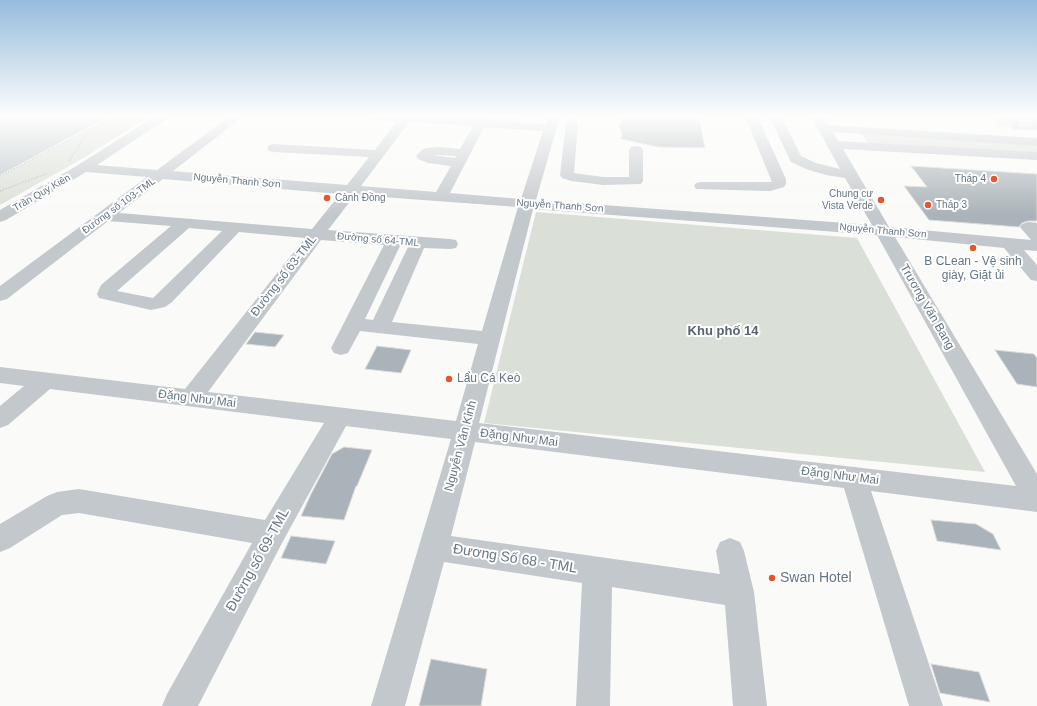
<!DOCTYPE html>
<meta charset="utf-8">
<style>
body{margin:0}
canvas{display:block;background:#fafaf8}
</style>
<canvas width="1037" height="706"></canvas>
<script>
const context = document.querySelector('canvas').getContext('2d');
context.lineJoin = 'round';
function fill(path, color) {
  context.fillStyle = color;
  context.fill(path, 'evenodd');
}
function shape(rows) {
  const path = new Path2D();
  for (const r of rows) {
    path.moveTo(r[0], r[1]);
    for (let i = 2; i < r.length; i += 2) path.lineTo(r[i], r[i + 1]);
  }
  return path;
}
function strokePath(path, color, width, dash) {
  context.strokeStyle = color;
  context.lineWidth = width;
  context.lineCap = dash ? 'butt' : 'round';
  context.setLineDash(dash || []);
  context.stroke(path);
}
function drawText(font, color, halo, rows, align = 'center') {
  context.font = font + ' Helvetica,sans-serif';
  context.lineWidth = 4;
  context.setLineDash([]);
  context.textBaseline = 'middle';
  context.strokeStyle = halo;
  context.fillStyle = color;
  for (const [text, x, y, turn = 0] of rows) {
    context.save();
    context.translate(x, y);
    context.rotate((+turn || 0) * Math.PI / 180);
    context.textAlign = isNaN(turn) ? turn : align;
    if (halo) context.strokeText(text, 0, 0);
    context.fillText(text, 0, 0);
    context.restore();
  }
}
fill(shape([
 [114,116,150,116,80,160,0,205,0,176],
 [422,116,519,117,515,120,508,122],
 [862,134,1037,144,1037,153,869,144],
 [536,212,857,238,985,472,484,423]
]), '#dadfd7');
fill(shape([
 [0,116,109,116,0,175]
]), '#bbc7cb');
const building = shape([
 [626,116,699,117,705,148,658,147,621,139,622,134,619,125,626,116],
 [999,116,1037,116,1037,130,1013,129,999,116],
 [911,166,1037,174,1037,221,1028,221,1022,223,1019,227,929,220,904,186,927,187,911,166],
 [255,332,284,335,275,347,246,344,255,332],
 [377,346,411,350,401,373,365,369,377,346],
 [995,350,1034,354,1037,358,1037,387,1017,384,995,350],
 [344,447,372,450,357,486,356,486,344,520,301,516,311,494,332,454,344,447],
 [931,520,976,524,993,534,1001,550,937,541,931,520],
 [291,536,335,541,326,564,281,558,291,536],
 [431,659,487,669,481,706,419,706,431,659],
 [931,664,979,672,990,702,940,693,931,664]
]);
fill(building, '#aab3b9');
strokePath(building, '#dcdcda', 1);
strokePath(shape([
 [1000,116,1003,119,1037,121]
]), '#d5d9db', 14, [14, 6]);
strokePath(shape([
 [99,124,112,116],
 [69,161,91,128,122,116],
 [0,176,89,129],
 [0,191,48,173]
]), '#bbbfc2', 1.5, [1.5, 1.5]);
fill(shape([
 [156,116,171,116,97,165,157,170,230,116,244,116,173,171,347,185,369,157,274,152,269,151,267,148,269,145,274,144,375,150,397,121,374,120,368,116,434,116,545,124,548,116,560,116,536,200,872,225,845,178,826,175,806,169,791,162,769,116,781,116,801,156,816,163,840,169,811,116,823,116,828,125,1037,138,1037,146,833,132,838,141,1037,152,1037,160,843,149,889,227,1031,240,1020,227,1022,224,1028,222,1037,223,1037,251,1024,250,1037,265,1037,281,1031,280,1004,248,895,237,1037,474,1037,512,871,491,943,706,909,706,844,488,475,442,451,536,720,574,716,551,720,542,730,538,740,542,744,551,754,592,767,706,733,706,725,605,612,587,610,706,576,706,582,583,444,562,405,706,371,706,451,439,346,426,282,543,198,706,162,706,167,694,252,543,79,513,62,515,10,548,0,552,0,524,47,496,57,492,79,489,265,520,324,423,50,389,8,425,0,428,0,406,24,386,0,383,0,367,185,389,305,238,239,232,172,302,165,307,151,310,99,298,97,294,101,285,171,226,108,221,7,299,0,301,0,286,147,177,86,172,6,220,0,222,0,210,78,165,156,116],
 [409,122,473,126,460,149,439,147,428,148,423,149,416,156,418,159,428,163,451,166,436,192,361,186,409,122],
 [484,127,543,131,521,199,450,193,484,127],
 [433,155,439,155,456,156,455,158,433,155],
 [163,179,340,194,312,229,119,213,163,179],
 [355,195,518,207,482,331,392,322,424,248,450,249,456,248,458,244,456,240,450,239,328,230,355,195],
 [533,209,877,235,1016,486,479,423,533,209],
 [189,228,222,231,153,298,117,291,189,228],
 [321,240,384,245,331,348,334,353,341,355,348,353,360,331,478,344,456,421,208,392,321,240],
 [400,246,408,247,373,320,365,319,400,246],
 [745,116,757,116,786,179,786,184,784,187,770,191,696,189,694,186,696,183,701,182,772,182,745,116],
 [572,119,576,120,578,123,574,173,603,177,629,177,629,150,631,147,636,146,641,147,643,150,643,181,641,184,603,185,571,181,562,178,560,175,566,123,568,120,572,119]
]), '#c3c8cc');
const sky = context.createLinearGradient(0, 0, 0, 215);
sky.addColorStop(0, '#96bcdc');
sky.addColorStop(0.54, '#fdfdfc');
sky.addColorStop(1, '#fdfdfc00');
context.fillStyle = sky;
context.fillRect(0, 0, 1037, 215);
for (const [x, y, r, color] of [
 [994,179,4,"#e4572e"],
 [327,198,4,"#e4572e"],
 [881,200,4,"#e4572e"],
 [928,205,4,"#e4572e"],
 [973,248,4,"#e4572e"],
 [449,379,4,"#e4572e"],
 [772,578,4,"#e4572e"]
]) {
  const dot = new Path2D();
  dot.arc(x, y, r, 0, 2 * Math.PI);
  context.fillStyle = color;
  context.fill(dot);
  strokePath(dot, '#fff', 1.5);
}
drawText('10px', '#657683', '#fff', [
 ["Tháp 4",986,179],
 ["Chung cư",873,194],
 ["Vista Verde",873,206],
 ["Cành Đồng",335,198,"left"],
 ["Tháp 3",936,205,"left"]
], 'right');
drawText('10px', '#657683', '#fff', [
 ["Nguyễn Thanh Sơn",237,181,5],
 ["Trần Quý Kiên",42,193,-30],
 ["Đường số 103-TML",119,206,-36],
 ["Nguyễn Thanh Sơn",560,206,4],
 ["Nguyễn Thanh Sơn",883,231,5],
 ["Đường số 64-TML",378,240,5]
]);
drawText('12px', '#657683', '#fff', [
 ["B CLean - Vệ sinh",973,262],
 ["giày, Giặt ủi",973,276],
 ["Lẩu Cá Keò",457,379,"left"]
]);
drawText('12px', '#657683', '#fff', [
 ["Đường số 63-TML",284,276,-52],
 ["Trương Văn Bang",927,307,60],
 ["Đặng Như Mai",197,399,7],
 ["Đặng Như Mai",519,438,7],
 ["Nguyễn Văn Kỉnh",461,446,-75],
 ["Đặng Như Mai",840,476,7]
]);
drawText('bold 13px', '#57646e', '#fff', [
 ["Khu phố 14",723,331]
]);
drawText('14px', '#657683', '#fff', [
 ["Đương Số 68 - TML",515,559,9],
 ["Đường số 69-TML",258,560,-61]
]);
drawText('14px', '#657683', '#fff', [
 ["Swan Hotel",780,578]
], 'left');
</script>
